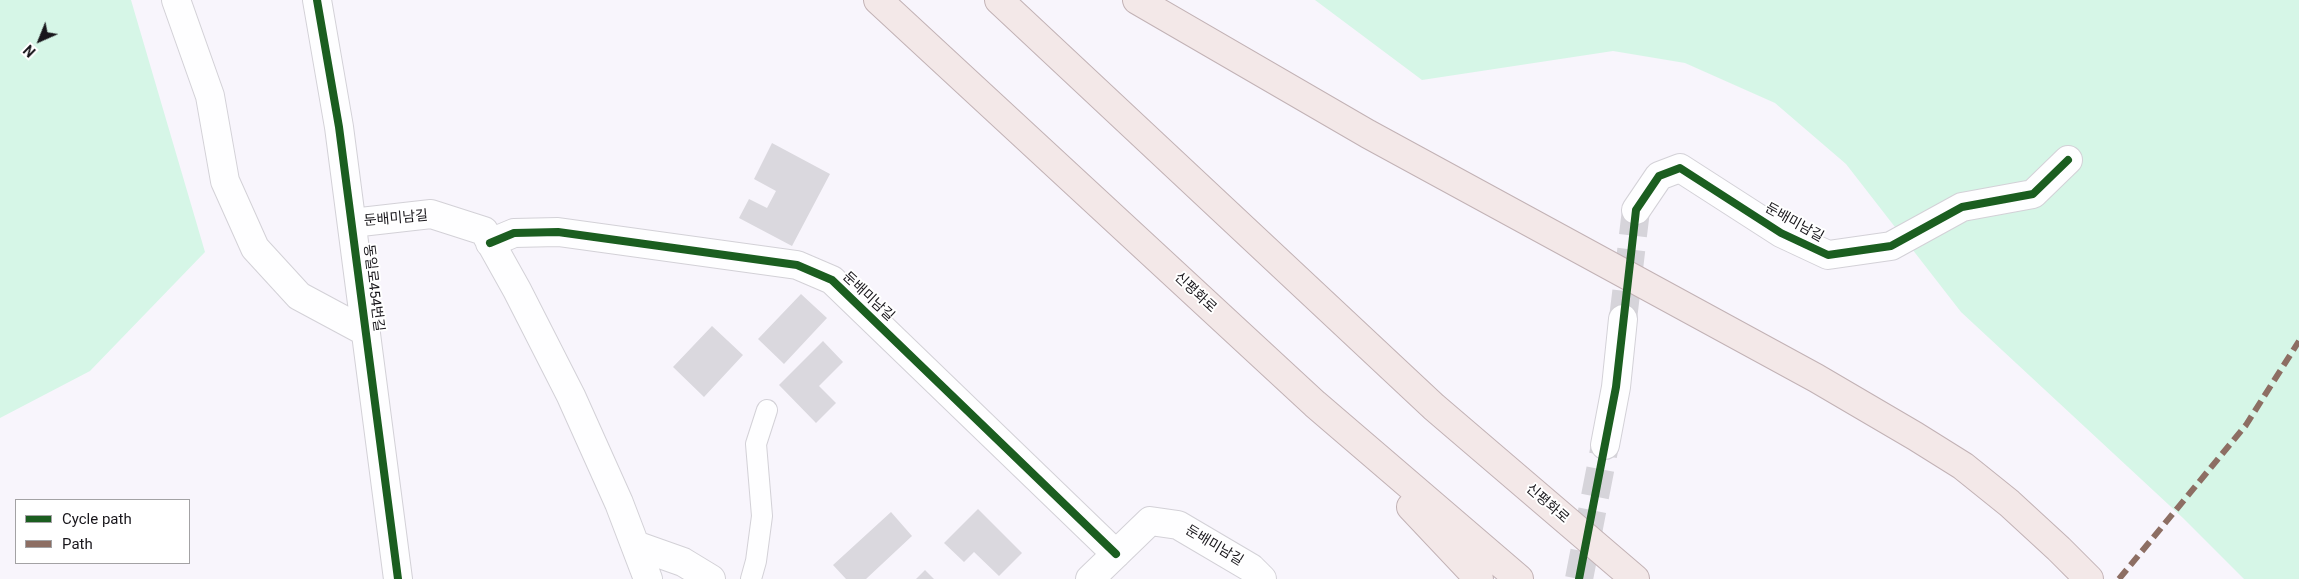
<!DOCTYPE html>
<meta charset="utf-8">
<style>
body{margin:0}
#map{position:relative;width:2299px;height:579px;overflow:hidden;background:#f8f5fc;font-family:Roboto,sans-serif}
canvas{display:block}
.legend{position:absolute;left:15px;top:499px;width:175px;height:65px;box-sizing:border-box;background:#fff;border:1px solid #a3a2a4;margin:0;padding:6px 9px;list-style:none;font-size:15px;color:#18161b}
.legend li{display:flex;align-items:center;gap:10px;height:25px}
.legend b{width:25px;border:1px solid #a3a2a4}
.north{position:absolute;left:15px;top:15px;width:50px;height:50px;-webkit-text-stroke:4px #fff;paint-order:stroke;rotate:224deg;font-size:14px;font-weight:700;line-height:20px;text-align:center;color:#18161b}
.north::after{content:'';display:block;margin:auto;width:18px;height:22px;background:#18161b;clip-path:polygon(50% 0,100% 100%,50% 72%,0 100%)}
</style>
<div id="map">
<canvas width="2299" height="579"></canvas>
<ul class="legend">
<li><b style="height:6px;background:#1b5e20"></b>Cycle path</li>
<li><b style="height:6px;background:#8d6e63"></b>Path</li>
</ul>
<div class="north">N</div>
</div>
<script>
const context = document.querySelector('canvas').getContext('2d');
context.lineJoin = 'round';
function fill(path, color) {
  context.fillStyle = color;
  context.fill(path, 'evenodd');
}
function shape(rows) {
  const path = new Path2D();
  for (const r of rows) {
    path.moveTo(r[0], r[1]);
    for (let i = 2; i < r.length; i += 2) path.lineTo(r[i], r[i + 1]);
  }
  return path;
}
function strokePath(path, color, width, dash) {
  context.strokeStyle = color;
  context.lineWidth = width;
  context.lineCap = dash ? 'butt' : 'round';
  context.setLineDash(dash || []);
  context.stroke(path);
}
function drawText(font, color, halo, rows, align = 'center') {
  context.font = font + ' Roboto,"Noto Sans KR",sans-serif';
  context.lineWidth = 4;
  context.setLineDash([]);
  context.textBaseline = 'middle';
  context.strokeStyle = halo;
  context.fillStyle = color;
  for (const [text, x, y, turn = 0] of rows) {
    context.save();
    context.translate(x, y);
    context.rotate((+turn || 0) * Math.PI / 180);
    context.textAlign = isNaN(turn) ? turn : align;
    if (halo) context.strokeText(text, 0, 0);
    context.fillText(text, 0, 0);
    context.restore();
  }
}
fill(shape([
 [0,0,131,0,205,252,90,371,0,418],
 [1315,0,2299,0,2299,579,2244,579,2183,518,1961,312,1846,164,1775,103,1685,63,1613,51,1422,80]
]), '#d6f6e7');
fill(shape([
 [772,143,830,174,792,246,739,218,749,199,767,208,776,191,754,179],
 [801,294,827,318,784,364,758,339],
 [712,326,743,355,704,397,673,367],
 [823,341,843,362,819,386,836,403,816,423,779,385],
 [978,509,1022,553,999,576,974,552,964,562,944,543],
 [891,512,912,536,866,579,846,579,833,565],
 [925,570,934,579,916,579]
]), '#dad8de');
strokePath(shape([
 [1623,319,1636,210],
 [1579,579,1605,445]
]), '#d6d4da', 28, [28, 14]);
const service = shape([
 [751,579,756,561,762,516,756,444,767,410]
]);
const minor = shape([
 [176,0,210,96,225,181,255,248,299,296,366,332],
 [317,0,339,127,398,579],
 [1636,210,1659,176,1680,168,1781,233,1828,255,1891,246,1962,207,2033,194,2068,160],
 [352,223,431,214,484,231,517,290,571,396,619,503,648,579],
 [490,243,514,233,558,232,797,265,832,280,1116,554],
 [1605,445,1616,387,1623,319],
 [635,545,683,562,711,579],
 [1090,579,1150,521,1178,525,1251,568,1262,579]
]);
const trunk = shape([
 [878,0,1315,404,1519,579],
 [999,0,1434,407,1635,579],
 [1137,0,1368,134,1816,378,1915,436,1963,466,2009,503,2059,549,2089,579],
 [1411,507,1479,579]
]);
strokePath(service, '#d3d1d7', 22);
strokePath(minor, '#d3d1d7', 30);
strokePath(trunk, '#c2b2b5', 30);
strokePath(service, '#fefeff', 20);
strokePath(minor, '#fefeff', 28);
strokePath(trunk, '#f3e8e8', 28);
strokePath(shape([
 [2119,579,2246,425,2299,341]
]), '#8d6e63', 6, [12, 6]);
strokePath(shape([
 [317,0,339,127,398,579],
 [490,243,514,233,558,232,797,265,832,280,1116,554],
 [1579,579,1616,387,1636,210,1659,176,1680,168,1781,233,1828,255,1891,246,1962,207,2033,194,2068,160]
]), '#1b5e20', 8);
drawText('14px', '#18161b', '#fff', [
 ["둔배미남길",396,219,-5],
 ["둔배미남길",1794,223,29],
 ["동일로454번길",373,288,83],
 ["신평화로",1195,293,43],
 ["둔배미남길",868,297,43],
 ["신평화로",1547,504,41],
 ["둔배미남길",1214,546,31]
]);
</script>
